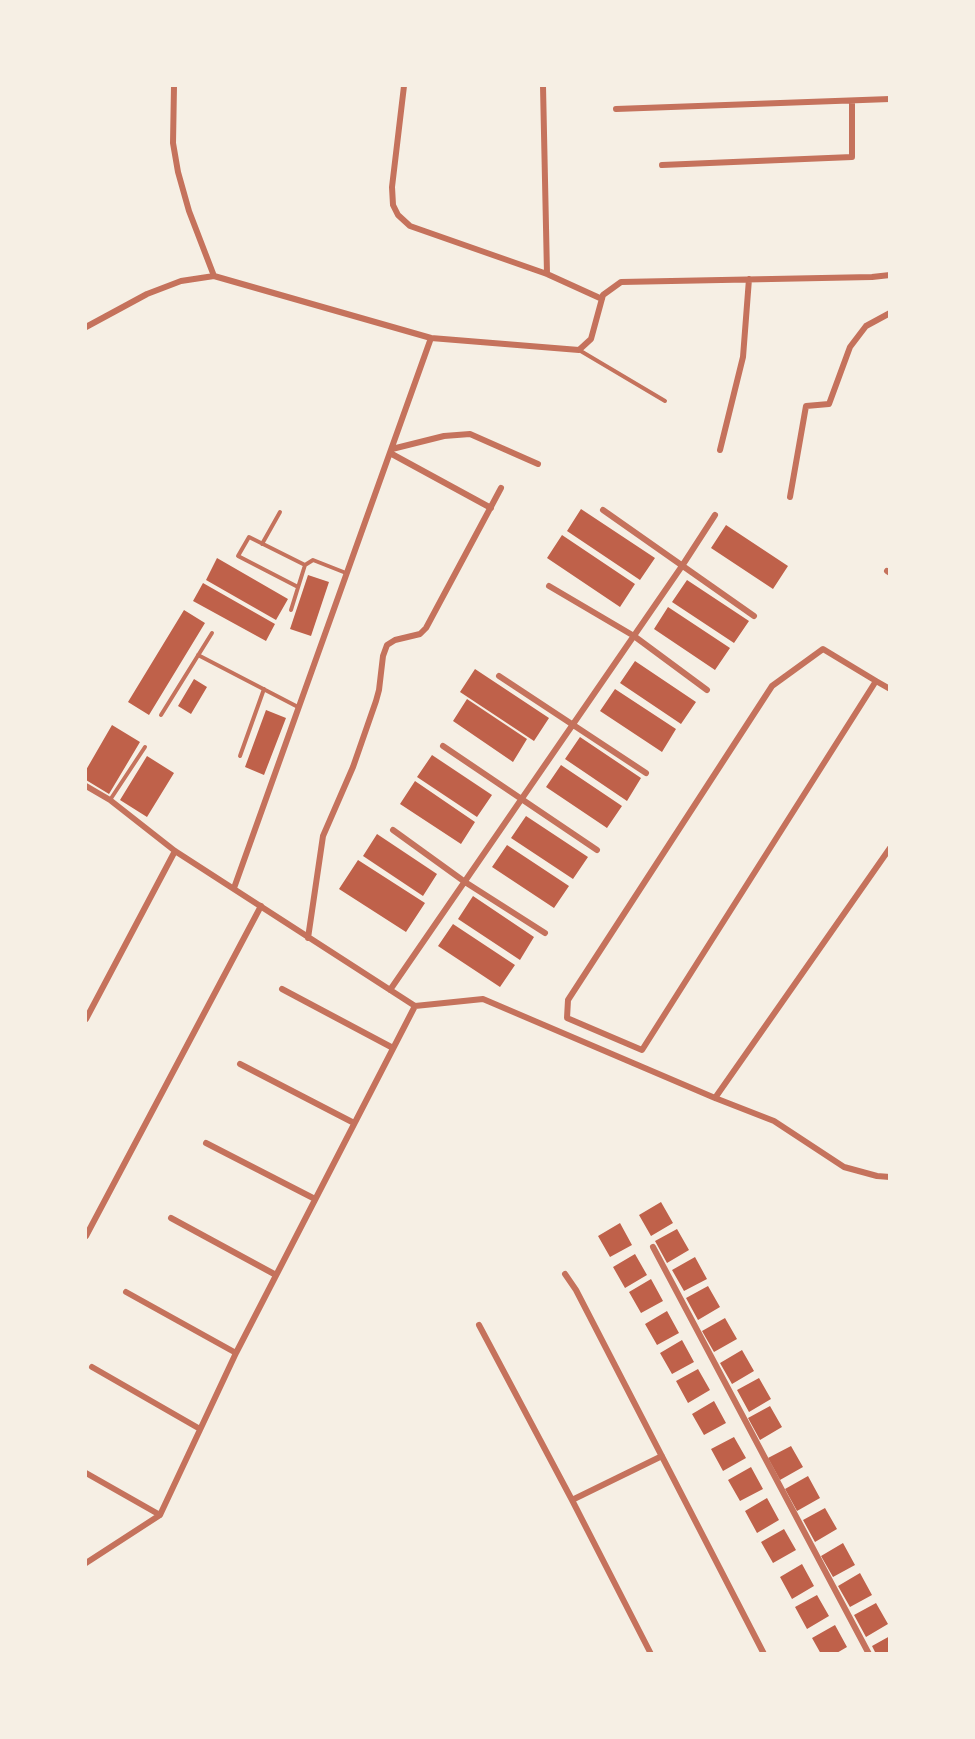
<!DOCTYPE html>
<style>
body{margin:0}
#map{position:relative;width:975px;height:1739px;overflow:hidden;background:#f6efe4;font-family:"Alegreya Sans",sans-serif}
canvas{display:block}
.frame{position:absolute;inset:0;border:87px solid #f6efe4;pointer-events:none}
</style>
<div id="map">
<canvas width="975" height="1739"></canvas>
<div class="frame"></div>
</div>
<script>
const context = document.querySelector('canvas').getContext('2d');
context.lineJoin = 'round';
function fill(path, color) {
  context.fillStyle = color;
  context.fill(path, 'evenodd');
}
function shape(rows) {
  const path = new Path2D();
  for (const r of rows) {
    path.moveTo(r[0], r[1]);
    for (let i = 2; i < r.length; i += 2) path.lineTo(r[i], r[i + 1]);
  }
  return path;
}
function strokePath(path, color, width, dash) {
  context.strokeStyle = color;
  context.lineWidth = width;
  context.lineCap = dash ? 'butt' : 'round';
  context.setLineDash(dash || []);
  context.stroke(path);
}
fill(shape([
 [581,509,655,558,640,580,567,531],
 [726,525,788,566,773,589,711,548],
 [562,535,635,584,620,607,547,558],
 [217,558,288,599,276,620,206,580],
 [308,575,329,582,311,636,290,629],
 [687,580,749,621,734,643,672,602],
 [203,583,275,624,266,641,193,601],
 [668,607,730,648,715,670,654,629],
 [184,610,205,623,149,715,128,702],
 [635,661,696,702,681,724,620,683],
 [475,669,549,718,534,741,460,692],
 [194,679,207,687,191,714,178,706],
 [615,689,676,729,662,752,600,711],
 [467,699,527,739,513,762,453,721],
 [266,710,286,718,264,775,245,767],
 [112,725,140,742,109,794,86,780,86,770],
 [580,737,641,778,627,801,565,759],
 [432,755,492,795,477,817,417,777],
 [147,756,174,773,147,817,120,800],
 [561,765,622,806,607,828,546,787],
 [415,781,475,822,461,844,400,804],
 [526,816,588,857,573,879,511,838],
 [377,834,437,874,423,896,363,856],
 [507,845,569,886,554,908,492,867],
 [358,860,425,903,406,932,339,889],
 [473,896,534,937,520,960,458,919],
 [453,924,515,965,500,987,438,946],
 [661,1202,673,1223,651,1236,639,1215],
 [620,1223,632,1245,610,1257,598,1236],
 [677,1229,689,1250,667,1263,655,1241],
 [635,1254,647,1275,625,1288,613,1267],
 [695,1257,707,1279,684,1291,672,1270],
 [651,1279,663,1301,641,1313,629,1292],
 [708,1286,720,1307,698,1320,686,1298],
 [667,1311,679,1333,657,1345,645,1324],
 [725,1318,737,1339,714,1352,702,1331],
 [682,1340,694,1362,672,1374,660,1353],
 [742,1350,754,1371,732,1384,720,1363],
 [698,1369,710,1390,688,1403,676,1381],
 [759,1378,771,1399,749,1412,737,1390],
 [714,1401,726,1423,704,1435,692,1414],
 [770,1406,782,1427,760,1440,748,1418],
 [734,1437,746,1458,723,1471,711,1449],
 [791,1446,803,1467,780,1480,768,1458],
 [751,1467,763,1489,740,1501,728,1480],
 [808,1476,820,1498,797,1511,785,1489],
 [767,1498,779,1520,757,1533,745,1511],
 [825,1508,837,1529,815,1542,803,1520],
 [784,1529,796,1550,773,1563,761,1542],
 [843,1543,855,1565,833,1577,821,1556],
 [802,1564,814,1586,792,1599,780,1577],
 [860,1573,872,1595,850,1607,838,1586],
 [817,1595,829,1616,807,1629,795,1607],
 [876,1603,888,1624,866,1637,854,1615],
 [835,1625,847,1647,835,1654,821,1654,812,1638],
 [890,1636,890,1654,876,1654,872,1646]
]), '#bf614a');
strokePath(shape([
 [579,350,665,401],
 [262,544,280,512],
 [298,587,238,556,249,537,305,565],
 [291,610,305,565,313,560,346,573],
 [198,655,298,707],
 [161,715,212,633],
 [240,756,264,689],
 [110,800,145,747]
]), '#c5725c', 4);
strokePath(shape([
 [174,86,173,143,178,172,189,211,214,276],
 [404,86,392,187,393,205,398,215,410,226,547,274,602,299],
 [543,86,547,274],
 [616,109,890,99],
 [662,165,852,157,852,101],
 [86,327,147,294,181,281,214,276,431,338,579,350,591,339,603,295,621,282,872,277,890,275],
 [392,449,444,436,470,434,538,464],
 [720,450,743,357,749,279],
 [390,453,491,508],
 [790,497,806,406,829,404,850,347,866,326,890,313],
 [603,510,754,616],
 [887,571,890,573],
 [549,586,634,636,707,690],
 [499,676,646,773],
 [876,681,642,1050,567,1018,568,1000,772,686,823,649,876,681,890,689],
 [443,746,597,850],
 [86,786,110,800,175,851,415,1006,483,999,715,1098,774,1121,844,1167,877,1176,890,1177],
 [393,830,465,882,545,933],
 [234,888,431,338],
 [308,938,323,836,353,767,376,701,379,690,383,656,387,645,395,640,420,634,426,628,501,488],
 [282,989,393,1048],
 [390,990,682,566,715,515],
 [86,1019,175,851],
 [240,1064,354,1123],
 [715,1098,890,848],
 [206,1143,315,1199],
 [171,1218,276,1275],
 [86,1236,261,906],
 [653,1247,869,1654],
 [565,1274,576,1290,764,1654],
 [126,1292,236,1353],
 [479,1325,572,1500,651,1654],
 [92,1367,200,1429],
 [86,1473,160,1515],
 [572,1500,662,1456],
 [86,1563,160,1515,236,1353,415,1006]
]), '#c5725c', 6);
</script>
